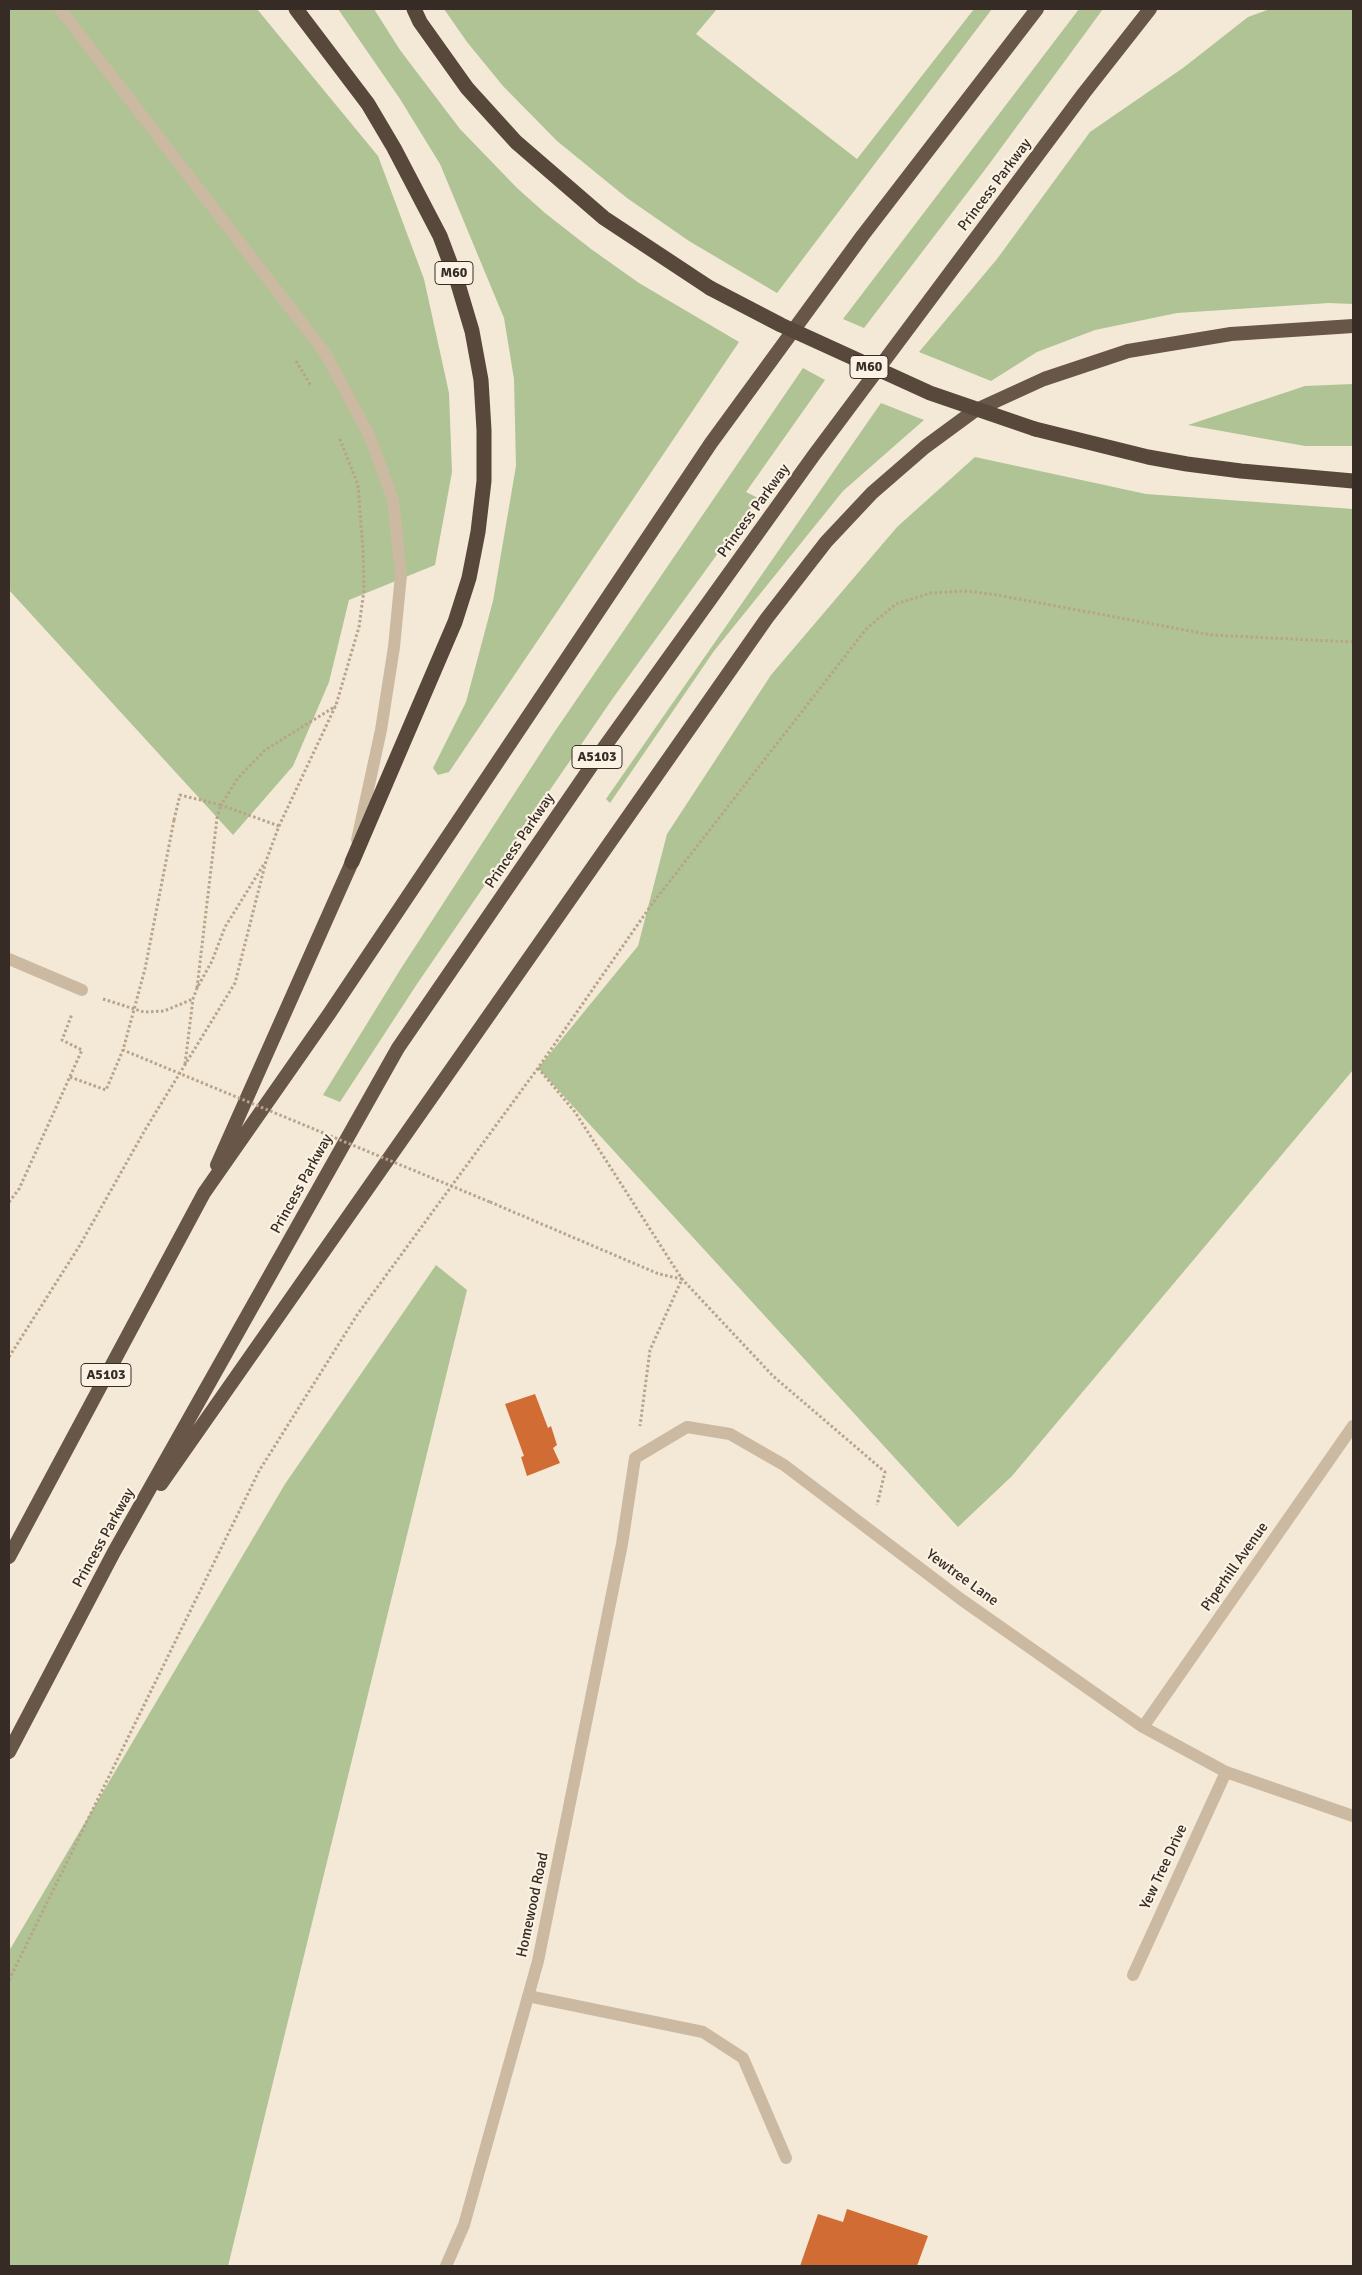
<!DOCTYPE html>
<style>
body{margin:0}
#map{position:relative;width:1362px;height:2275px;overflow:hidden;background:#f3e9d6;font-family:Signika,sans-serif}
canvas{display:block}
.frame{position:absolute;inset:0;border:10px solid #362c25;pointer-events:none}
</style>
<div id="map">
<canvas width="1362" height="2275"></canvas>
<div class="frame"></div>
</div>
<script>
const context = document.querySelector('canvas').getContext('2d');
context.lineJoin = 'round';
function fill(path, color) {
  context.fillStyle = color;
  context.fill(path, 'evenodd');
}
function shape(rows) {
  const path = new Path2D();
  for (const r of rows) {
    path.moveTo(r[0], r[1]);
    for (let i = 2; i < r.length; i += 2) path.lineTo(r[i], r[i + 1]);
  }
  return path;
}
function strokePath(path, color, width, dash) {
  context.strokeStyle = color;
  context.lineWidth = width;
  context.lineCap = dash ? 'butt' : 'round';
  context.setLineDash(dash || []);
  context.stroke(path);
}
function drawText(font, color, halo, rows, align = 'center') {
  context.font = font + ' Signika,sans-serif';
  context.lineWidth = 4.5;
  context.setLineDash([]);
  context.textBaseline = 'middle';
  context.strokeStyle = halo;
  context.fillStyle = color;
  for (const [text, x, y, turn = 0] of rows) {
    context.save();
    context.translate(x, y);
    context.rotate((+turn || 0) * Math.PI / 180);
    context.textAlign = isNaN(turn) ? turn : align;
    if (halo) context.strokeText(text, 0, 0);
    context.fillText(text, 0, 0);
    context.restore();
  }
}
fill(shape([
 [9,9,257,9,378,156,424,279,449,393,452,472,435,565,349,600,329,682,293,766,233,835,9,590],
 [338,9,374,9,400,50,460,129,517,188,545,213,591,249,639,283,739,342,449,772,438,775,433,768,466,702,493,601,516,466,514,379,504,318,440,164,400,99],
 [444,9,717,9,696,34,857,159,974,9,992,9,777,293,689,241,627,198,557,141,503,86,467,42],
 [1079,9,1103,9,987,167,864,328,843,319],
 [1270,9,1353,9,1353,304,1329,303,1177,313,1095,330,1037,352,991,381,919,352,997,259,1090,132,1183,68,1248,17],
 [803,368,825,380,746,492,758,498,613,698,417,984,340,1102,323,1095,400,970,551,737],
 [1353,384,1353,446,1305,446,1188,425,1305,386],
 [881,403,924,420,843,491,714,651,610,803,606,799],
 [975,457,1146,494,1353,509,1353,1070,1012,1476,958,1527,538,1068,638,946,667,834,771,675,897,527],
 [436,1265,467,1290,228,2266,9,2266,9,1951,285,1484]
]), '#afc395');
fill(shape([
 [535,1394,548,1428,551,1426,557,1445,553,1448,560,1463,527,1476,521,1457,524,1456,505,1404],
 [847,2209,928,2236,917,2266,800,2266,818,2214,843,2222]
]), '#d26c35');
strokePath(shape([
 [296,361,311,386],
 [174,820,180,795,221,805,217,818,197,988],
 [279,826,221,805,238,778,265,750,336,706],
 [103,999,144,1012,164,1011,193,999],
 [185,1064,193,999,197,988,212,961,225,927,264,864],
 [538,1068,575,1112,682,1279,773,1376,885,1472,877,1505],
 [70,1077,106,1090,123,1050],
 [9,1202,19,1189,82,1050,62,1040,72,1014],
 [490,1202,659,1274,682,1279,650,1350,640,1426],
 [9,1357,80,1245,145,1130,235,983,266,861,279,826,336,705,359,627,364,590,363,551,358,485,339,437],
 [9,1980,259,1471,357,1315,538,1068,652,904,867,628,896,604,931,593,967,591,997,595,1212,635,1353,642]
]), '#b8a38b', 3, [2.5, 2.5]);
strokePath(shape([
 [60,9,325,353,370,437,393,500,401,575,394,647,381,730,357,840]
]), '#ccb9a1', 12);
strokePath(shape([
 [9,959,82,990],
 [1143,1727,1353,1426],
 [1133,1975,1226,1772],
 [528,1996,703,2032,743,2058,786,2158],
 [446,2266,464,2225,538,1961,622,1544,635,1458,687,1427,730,1434,784,1465,962,1600,1143,1727,1226,1772,1353,1816]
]), '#ccb9a1', 12);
strokePath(shape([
 [217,1165,352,862],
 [161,1484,767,618,826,542,872,493,925,447,974,411,1044,379,1128,351,1231,334,1353,326],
 [9,1557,204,1193,329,1014,711,443,863,235,1037,9],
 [9,1752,114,1552,398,1048,603,749,814,455,1084,93,1150,9]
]), '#685648', 14);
strokePath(shape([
 [296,9,368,104,394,148,440,236,458,284,472,331,481,380,484,430,484,481,478,532,469,578,455,622,352,862],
 [414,9,420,22,467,88,516,142,604,218,710,288],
 [1035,429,1148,457,1187,464,1241,471,1353,481]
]), '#58473b', 15);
strokePath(shape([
 [174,820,145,969,123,1050,490,1202]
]), '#b8a38b', 3, [2.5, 2.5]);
strokePath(shape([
 [710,288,781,325,930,393,1035,429]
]), '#58473b', 15);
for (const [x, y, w] of [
 [454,273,38],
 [869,367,38],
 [597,757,50],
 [106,1375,50]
]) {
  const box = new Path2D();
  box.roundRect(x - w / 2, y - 11.5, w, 23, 4);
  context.fillStyle = '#fbf2e3';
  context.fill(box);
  strokePath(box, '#362c25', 1);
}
drawText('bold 14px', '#362c25', null, [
 ["M60",454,273],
 ["M60",869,367],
 ["A5103",597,757],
 ["A5103",106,1375]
]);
drawText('15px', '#362c25', '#fbf2e3', [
 ["Princess Parkway",995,185,-53],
 ["Princess Parkway",754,511,-54],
 ["Princess Parkway",520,841,-56],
 ["Princess Parkway",302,1184,-61],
 ["Princess Parkway",104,1538,-61],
 ["Piperhill Avenue",1235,1567,-55],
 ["Yewtree Lane",962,1578,36],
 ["Yew Tree Drive",1164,1867,-65],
 ["Homewood Road",533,1905,-78]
]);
</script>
